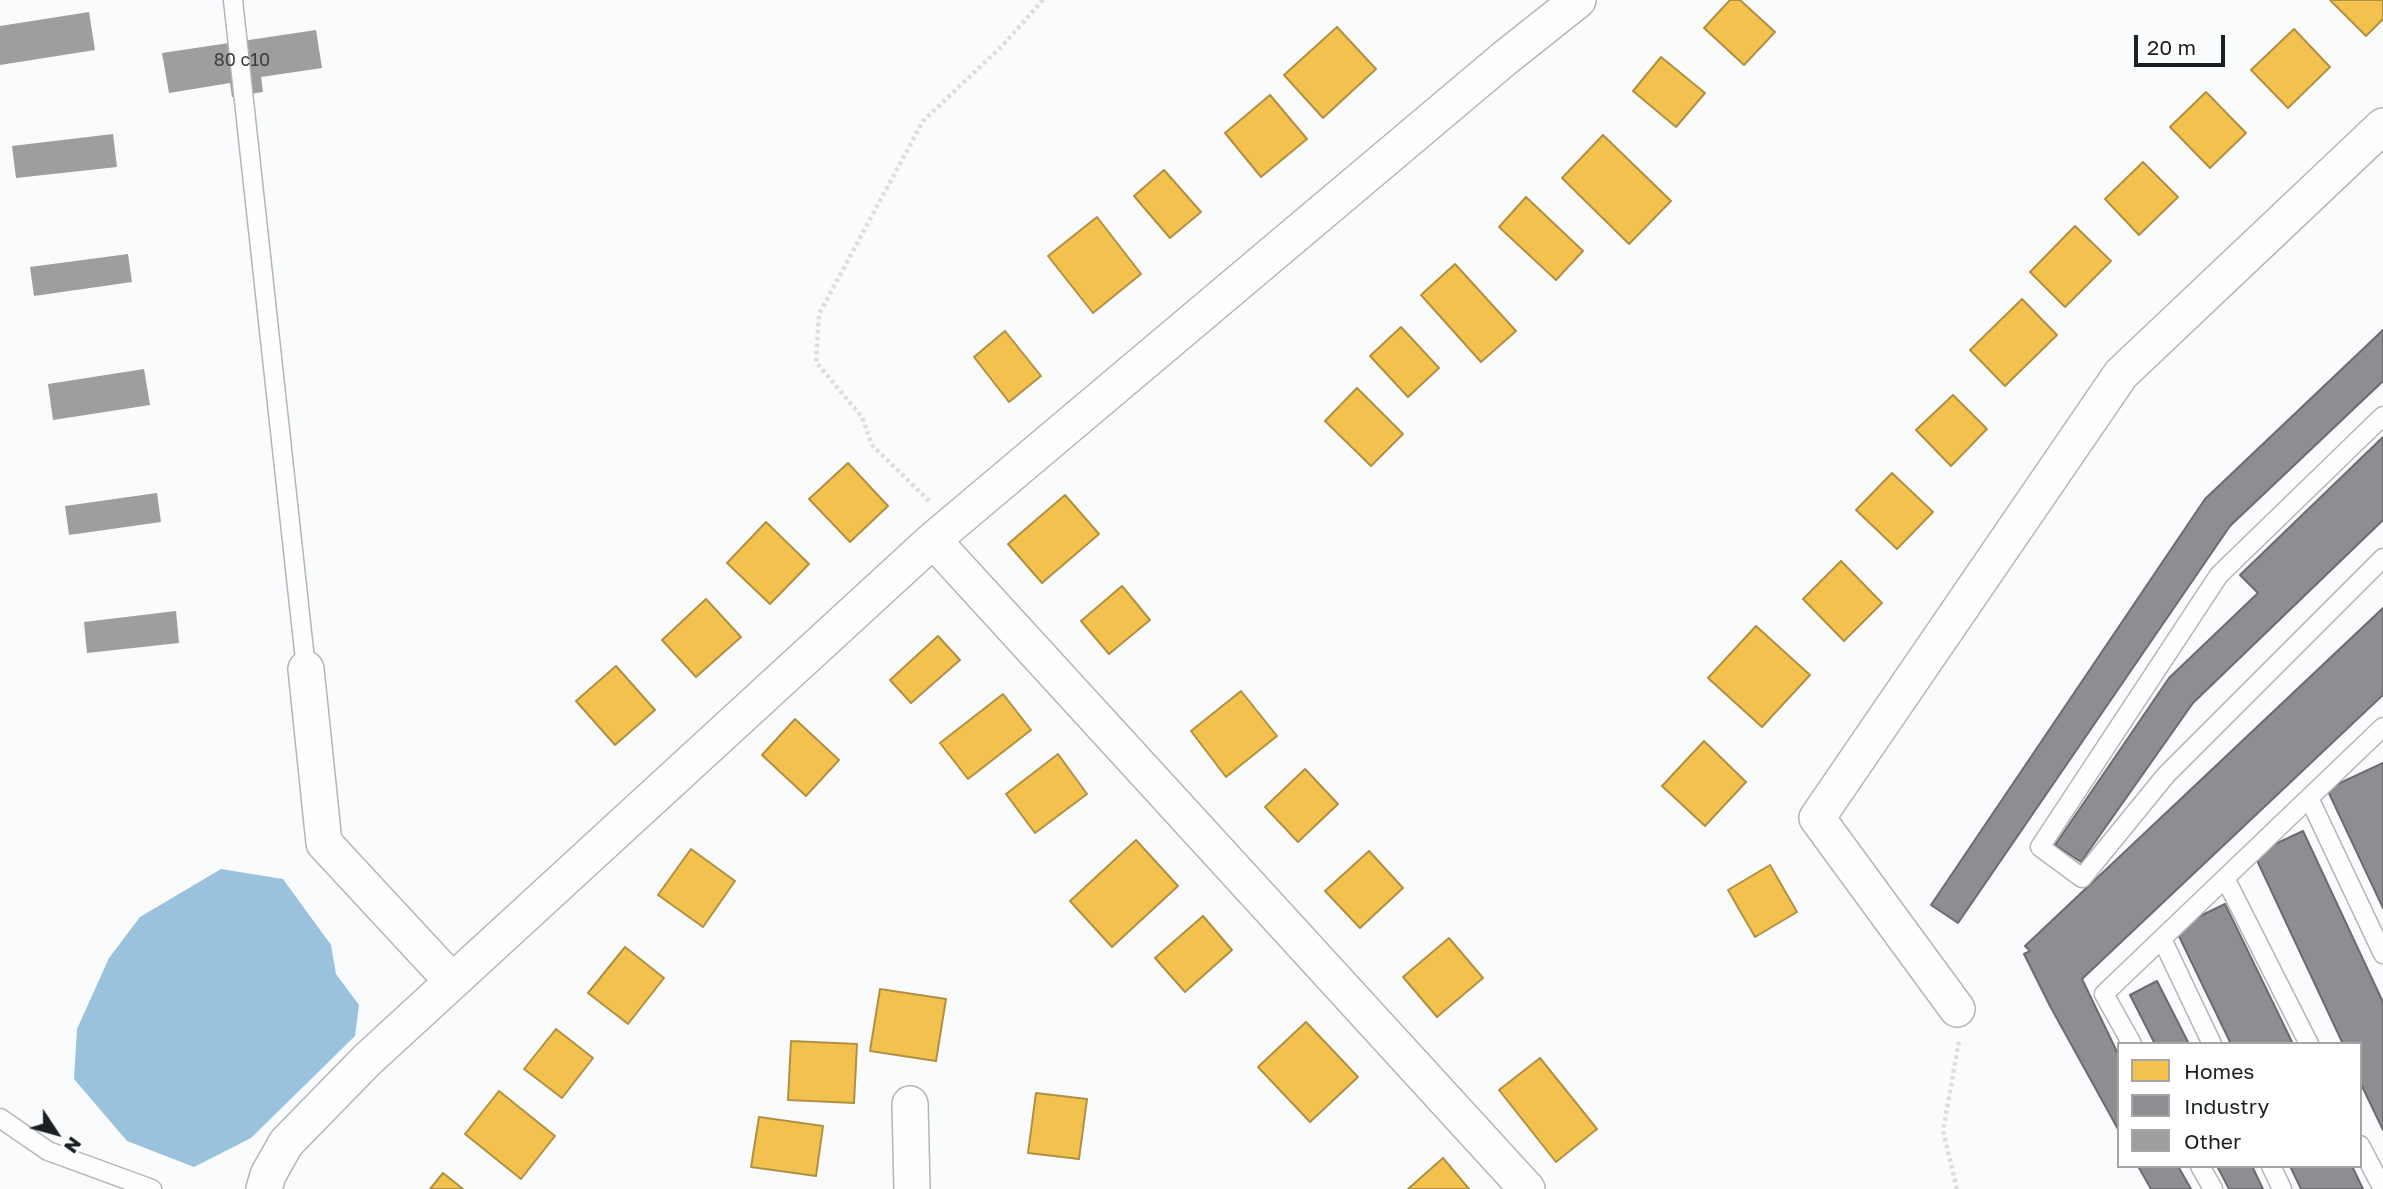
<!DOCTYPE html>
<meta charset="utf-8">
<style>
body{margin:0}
#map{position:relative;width:2383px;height:1189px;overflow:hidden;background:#f9fbfc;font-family:"Golos Text",sans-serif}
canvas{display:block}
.legend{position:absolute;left:2117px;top:1042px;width:245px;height:126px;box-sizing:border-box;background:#fff;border:2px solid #a3a5a7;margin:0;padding:9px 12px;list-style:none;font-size:21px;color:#1a1f22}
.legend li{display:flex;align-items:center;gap:14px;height:35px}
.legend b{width:35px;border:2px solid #a3a5a7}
.north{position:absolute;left:21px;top:1098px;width:70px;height:70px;-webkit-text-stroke:5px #fff;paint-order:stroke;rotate:126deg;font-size:19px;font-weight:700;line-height:28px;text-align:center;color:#1a1f22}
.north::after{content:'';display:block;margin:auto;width:24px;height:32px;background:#1a1f22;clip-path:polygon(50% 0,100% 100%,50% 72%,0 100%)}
.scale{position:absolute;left:2134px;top:35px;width:91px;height:32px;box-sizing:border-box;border:4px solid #1a1f22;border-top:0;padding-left:9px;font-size:21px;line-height:24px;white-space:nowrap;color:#1a1f22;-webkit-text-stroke:5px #fff;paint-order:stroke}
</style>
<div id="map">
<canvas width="2383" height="1189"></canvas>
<ul class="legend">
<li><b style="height:19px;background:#f2c14e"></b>Homes</li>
<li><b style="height:19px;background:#8d8d92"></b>Industry</li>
<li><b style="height:19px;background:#9f9d9d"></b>Other</li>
</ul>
<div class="north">N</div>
<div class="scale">20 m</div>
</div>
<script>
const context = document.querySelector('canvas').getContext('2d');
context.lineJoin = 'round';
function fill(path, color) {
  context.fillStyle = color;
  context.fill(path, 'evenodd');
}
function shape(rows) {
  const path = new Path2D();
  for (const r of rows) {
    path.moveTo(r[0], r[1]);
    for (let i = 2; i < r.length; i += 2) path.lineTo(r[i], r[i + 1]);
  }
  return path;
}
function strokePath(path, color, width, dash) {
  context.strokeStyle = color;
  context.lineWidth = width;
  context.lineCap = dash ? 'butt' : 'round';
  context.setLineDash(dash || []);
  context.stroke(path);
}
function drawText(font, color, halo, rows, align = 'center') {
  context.font = font + ' "Golos Text",sans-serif';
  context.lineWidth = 7;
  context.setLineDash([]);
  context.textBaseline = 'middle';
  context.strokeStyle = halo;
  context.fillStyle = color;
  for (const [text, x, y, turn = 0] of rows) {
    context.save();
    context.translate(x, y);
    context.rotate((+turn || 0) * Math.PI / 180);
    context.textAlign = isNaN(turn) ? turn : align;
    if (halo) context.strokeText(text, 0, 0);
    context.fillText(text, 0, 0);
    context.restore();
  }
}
fill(shape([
 [221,869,283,879,331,945,336,974,359,1005,355,1036,251,1138,194,1167,127,1141,74,1079,77,1029,109,958,140,917]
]), '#9ac2dc');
const homes = shape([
 [1730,0,1740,0,1775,32,1744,65,1704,28,1730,0],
 [2330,0,2383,0,2383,19,2366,36,2330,0],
 [1337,27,1376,69,1323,118,1284,75,1337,27],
 [2294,29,2330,67,2288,108,2251,70,2294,29],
 [1661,57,1705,93,1676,127,1633,91,1661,57],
 [2206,92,2246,133,2210,168,2170,127,2206,92],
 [1270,95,1307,139,1261,177,1225,133,1270,95],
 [1603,135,1671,201,1629,244,1562,178,1603,135],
 [2143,162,2178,197,2139,235,2105,199,2143,162],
 [1164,170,1201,212,1170,238,1134,196,1164,170],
 [1526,197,1583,251,1556,280,1499,227,1526,197],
 [1097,217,1141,274,1093,313,1048,256,1097,217],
 [2075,226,2111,261,2065,307,2030,272,2075,226],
 [1455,264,1516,331,1481,362,1421,295,1455,264],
 [2022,299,2057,335,2005,386,1970,350,2022,299],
 [1401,327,1439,368,1408,397,1370,356,1401,327],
 [1005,331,1041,376,1009,402,974,357,1005,331],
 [1357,388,1403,434,1371,466,1325,421,1357,388],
 [1953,395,1987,429,1951,466,1916,430,1953,395],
 [848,463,888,506,850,542,809,499,848,463],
 [1892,473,1933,512,1897,549,1856,510,1892,473],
 [1065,495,1099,534,1042,583,1008,544,1065,495],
 [766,522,809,564,770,604,727,563,766,522],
 [1841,561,1882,603,1844,641,1803,599,1841,561],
 [1122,586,1150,620,1109,654,1081,621,1122,586],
 [706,599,741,637,696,677,662,640,706,599],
 [1756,626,1810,675,1762,727,1708,678,1756,626],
 [938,636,960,660,911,703,890,680,938,636],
 [616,666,655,710,615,745,576,701,616,666],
 [1241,691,1277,736,1226,777,1191,731,1241,691],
 [1003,694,1031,730,968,779,940,743,1003,694],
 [795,719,839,760,806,796,762,755,795,719],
 [1704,741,1746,782,1705,826,1662,786,1704,741],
 [1058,754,1087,794,1035,833,1006,794,1058,754],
 [1305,769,1338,804,1298,842,1265,807,1305,769],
 [1136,840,1178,886,1112,947,1070,901,1136,840],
 [691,849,735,881,703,927,658,895,691,849],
 [1369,851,1403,888,1360,928,1325,891,1369,851],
 [1770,865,1797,912,1755,937,1728,890,1770,865],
 [1203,916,1232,950,1185,992,1155,958,1203,916],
 [1449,938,1483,978,1437,1017,1403,977,1449,938],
 [625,947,664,978,628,1024,588,993,625,947],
 [880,989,946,999,936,1061,870,1051,880,989],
 [1306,1022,1358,1077,1310,1122,1258,1067,1306,1022],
 [556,1029,593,1058,562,1098,524,1069,556,1029],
 [791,1041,857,1044,854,1103,788,1100,791,1041],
 [1540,1058,1597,1129,1556,1162,1499,1090,1540,1058],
 [499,1091,555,1136,521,1179,465,1134,499,1091],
 [1036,1093,1087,1099,1079,1159,1028,1153,1036,1093],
 [759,1117,823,1126,816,1176,751,1167,759,1117],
 [1443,1158,1469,1189,1408,1189,1443,1158],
 [443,1173,463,1189,430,1189,443,1173]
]);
fill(homes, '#f2c14e');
strokePath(homes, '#b19041', 2);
const industry = shape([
 [2383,330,2383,381,2230,526,1958,923,1931,905,2205,499,2383,330],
 [2383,437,2383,520,2193,703,2081,862,2055,845,2169,678,2258,593,2240,575,2383,437],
 [2383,608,2383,695,2082,979,2119,1056,2119,1131,2050,1006,2024,954,2030,951,2025,946,2383,608],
 [2383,763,2383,908,2327,789,2383,763],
 [2303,831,2383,1002,2383,1130,2360,1082,2360,1044,2343,1044,2254,854,2303,831],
 [2225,904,2293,1044,2231,1044,2175,928,2225,904],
 [2157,981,2189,1044,2155,1044,2130,995,2157,981],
 [2138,1166,2178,1166,2191,1189,2151,1189,2138,1166],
 [2217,1166,2252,1166,2263,1189,2229,1189,2217,1166],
 [2290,1166,2352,1166,2363,1189,2301,1189,2290,1166]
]);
fill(industry, '#8d8d92');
strokePath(industry, '#6a6c70', 2);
fill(shape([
 [89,12,95,50,0,65,0,26],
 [316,30,322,68,261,77,263,92,232,97,230,83,169,93,162,53],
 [113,134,117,167,16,178,12,146],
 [128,254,132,282,34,296,30,267],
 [144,369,150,405,53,420,48,384],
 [157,493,161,522,69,535,65,506],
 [176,611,179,643,87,653,84,622]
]), '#9f9d9d');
const service = shape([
 [233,0,306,669],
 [2383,416,2219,575,2040,847,2082,878,2166,775,2383,558],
 [2309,798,2383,954],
 [2225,878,2309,1044],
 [2162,939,2212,1044],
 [2132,1044,2104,994,2383,727],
 [0,1118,48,1151,152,1189],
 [2360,1145,2383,1189],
 [2200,1166,2213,1189],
 [2271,1166,2282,1189]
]);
const minor = shape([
 [933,540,1527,1189],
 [306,669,324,843,452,981],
 [1957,1009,1817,818,2121,374,2383,126],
 [910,1104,912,1189],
 [264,1189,268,1175,286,1143,367,1060,933,540,1505,58,1578,0]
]);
strokePath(service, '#b3b6b8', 21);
strokePath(minor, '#b3b6b8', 38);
strokePath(shape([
 [929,501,872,445,862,417,816,362,819,314,923,121,1002,46,1043,0],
 [1957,1189,1943,1131,1959,1041]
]), '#ddd', 4.5, [3.5, 3.5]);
strokePath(service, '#fefeff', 18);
strokePath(minor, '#fefeff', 35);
drawText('18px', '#3b3e41', null, [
 ["80 с10",242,60]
]);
</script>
